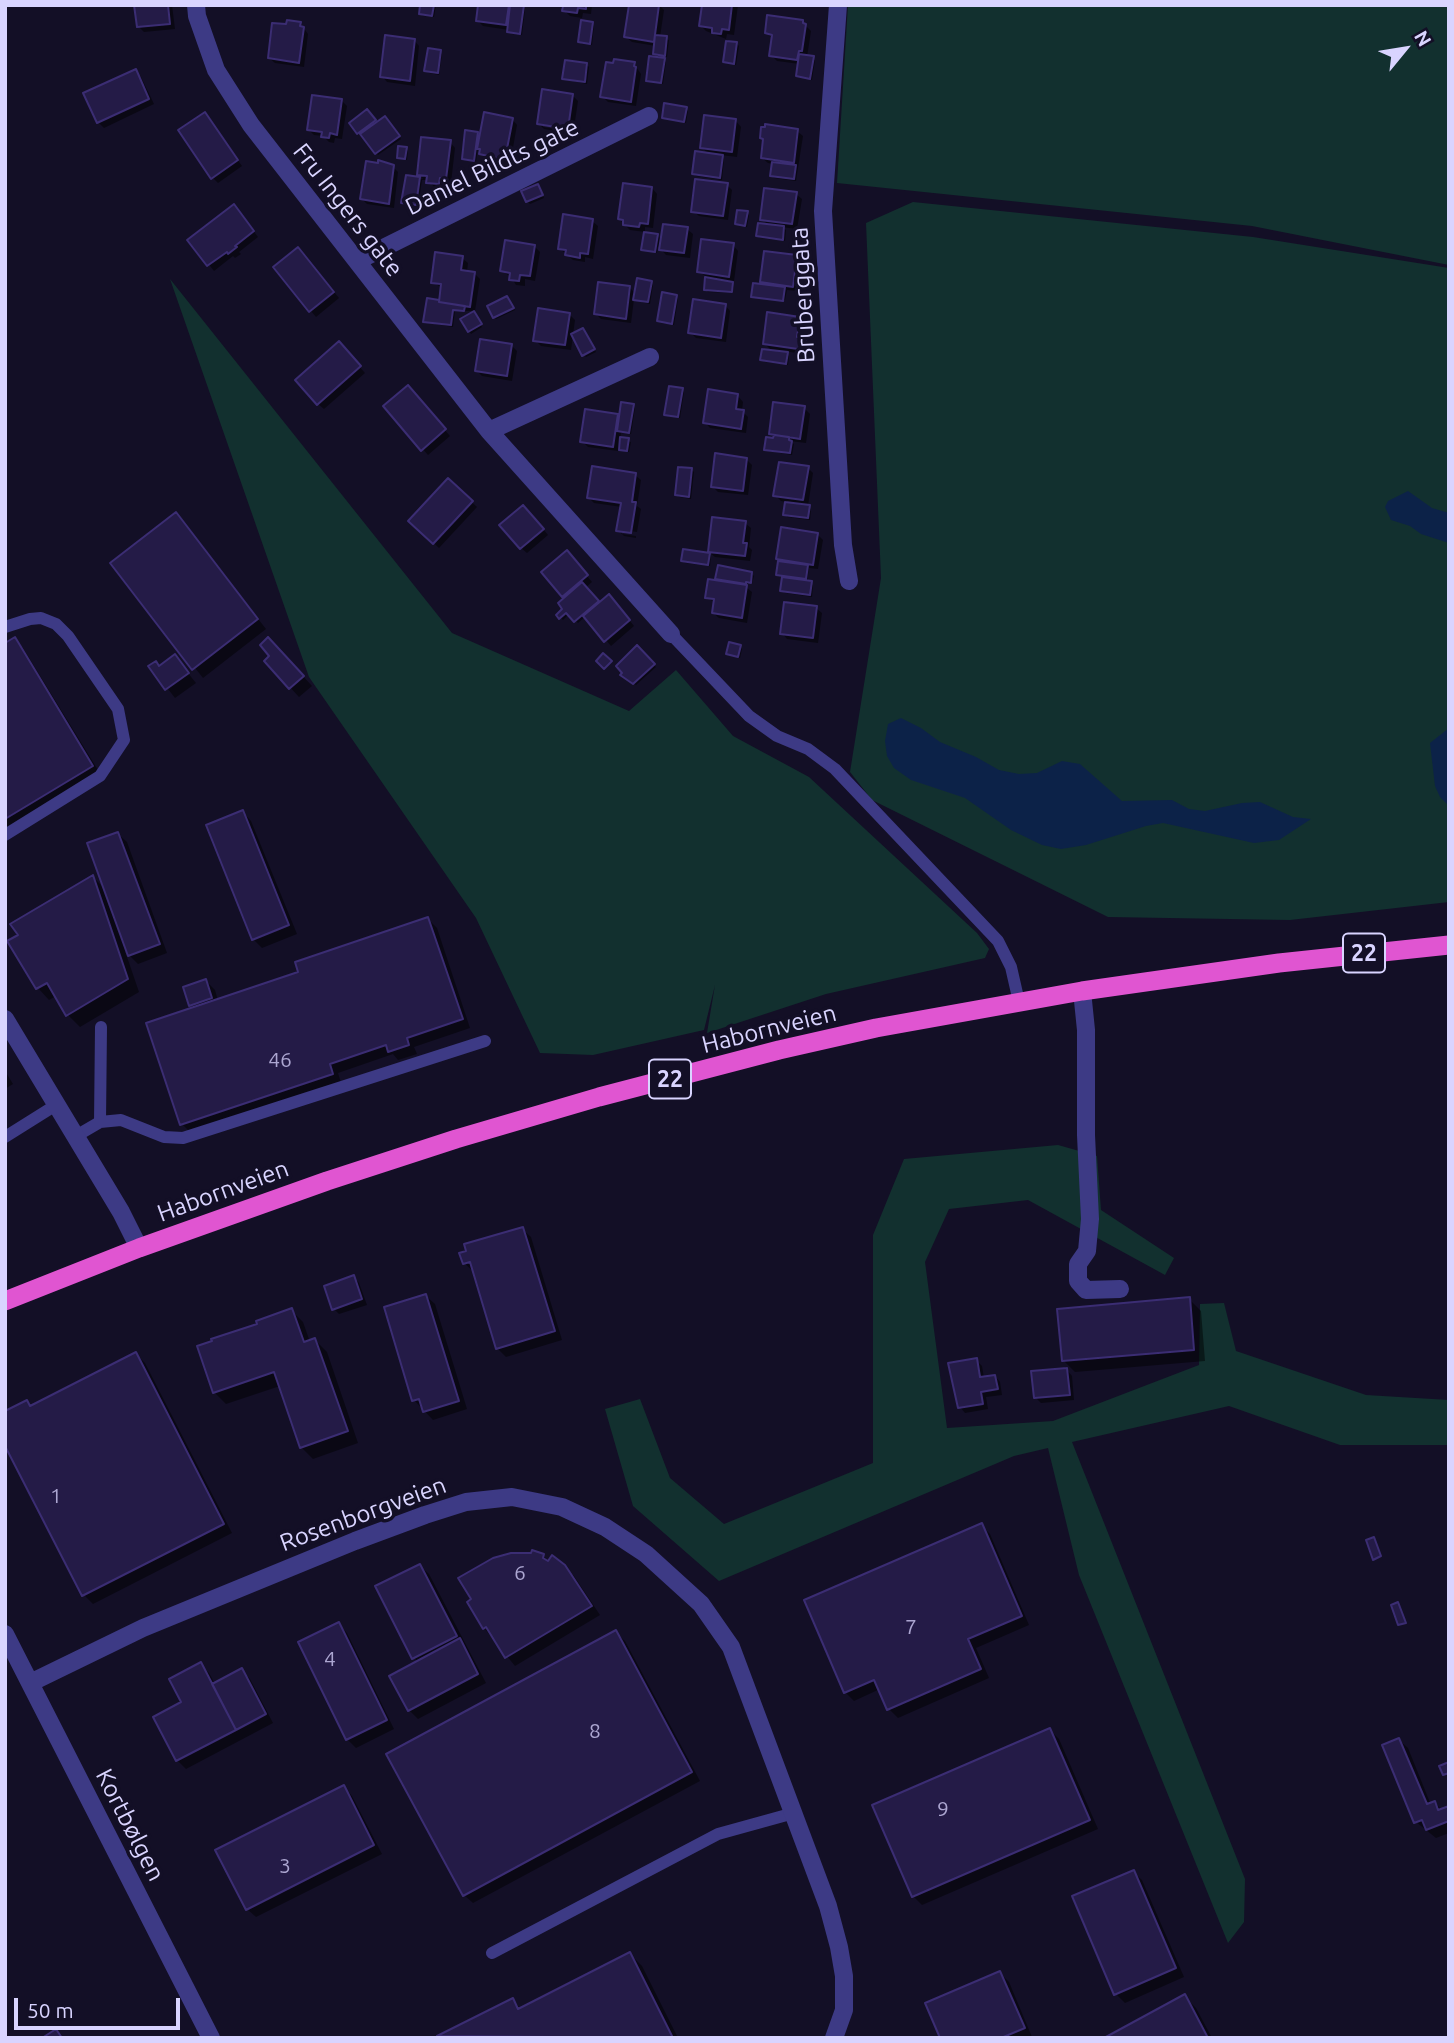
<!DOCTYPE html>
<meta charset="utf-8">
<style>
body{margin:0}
#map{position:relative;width:1454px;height:2043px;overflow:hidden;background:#130f26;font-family:Ubuntu,sans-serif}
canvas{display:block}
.frame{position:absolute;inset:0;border:7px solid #d9d4ff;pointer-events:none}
.north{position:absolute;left:1370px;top:14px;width:70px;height:70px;-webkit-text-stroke:5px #130f26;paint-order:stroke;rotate:60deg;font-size:19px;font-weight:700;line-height:28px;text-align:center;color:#d9d4ff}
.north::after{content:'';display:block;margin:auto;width:24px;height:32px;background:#d9d4ff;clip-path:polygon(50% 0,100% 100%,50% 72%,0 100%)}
.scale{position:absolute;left:14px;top:1998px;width:166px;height:32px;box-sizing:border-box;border:4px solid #d9d4ff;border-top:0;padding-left:9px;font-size:21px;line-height:24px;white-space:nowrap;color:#d9d4ff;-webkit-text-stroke:5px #130f26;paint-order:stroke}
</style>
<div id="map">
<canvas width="1454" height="2043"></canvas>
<div class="frame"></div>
<div class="north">N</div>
<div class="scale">50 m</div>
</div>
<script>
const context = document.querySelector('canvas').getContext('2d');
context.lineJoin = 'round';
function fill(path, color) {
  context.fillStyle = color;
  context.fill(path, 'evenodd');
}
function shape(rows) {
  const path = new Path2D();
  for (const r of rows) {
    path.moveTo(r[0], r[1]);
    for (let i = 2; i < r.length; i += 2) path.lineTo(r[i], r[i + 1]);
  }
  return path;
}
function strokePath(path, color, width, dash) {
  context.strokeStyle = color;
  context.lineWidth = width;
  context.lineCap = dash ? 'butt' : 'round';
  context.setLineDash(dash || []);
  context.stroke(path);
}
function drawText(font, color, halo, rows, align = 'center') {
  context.font = font + ' Ubuntu,sans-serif';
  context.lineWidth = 7;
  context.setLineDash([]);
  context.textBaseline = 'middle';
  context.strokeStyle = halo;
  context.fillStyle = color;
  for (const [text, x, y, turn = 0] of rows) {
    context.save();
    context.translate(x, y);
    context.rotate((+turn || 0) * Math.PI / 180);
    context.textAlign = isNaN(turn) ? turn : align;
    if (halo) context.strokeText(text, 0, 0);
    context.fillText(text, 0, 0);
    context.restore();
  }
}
fill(shape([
 [848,5,1449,5,1449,265,1252,226,837,183],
 [913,202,1253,237,1449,268,1449,902,1290,920,1108,917,872,800,850,772,881,578,866,223],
 [170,279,452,633,629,711,676,670,733,736,809,777,977,933,989,949,985,958,826,994,707,1033,715,985,704,1030,593,1055,540,1053,476,918,309,677],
 [1058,1145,1097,1156,1101,1210,1174,1258,1165,1275,1028,1200,949,1209,925,1262,947,1428,1053,1421,1199,1365,1200,1304,1224,1303,1236,1351,1366,1395,1449,1400,1449,1445,1340,1445,1229,1406,1072,1442,1245,1879,1244,1922,1228,1943,1079,1575,1048,1448,1014,1456,719,1581,633,1506,605,1409,640,1399,670,1478,724,1524,873,1463,873,1235,904,1159]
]), '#12302f');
fill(shape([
 [1408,491,1432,508,1449,513,1449,543,1421,534,1410,526,1391,520,1385,507,1388,501],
 [901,718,921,728,940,742,976,757,999,770,1019,774,1037,773,1062,761,1080,764,1122,801,1172,800,1189,809,1205,811,1242,803,1260,802,1293,817,1311,819,1279,840,1254,843,1163,823,1146,826,1086,845,1061,849,1042,845,1011,830,965,798,911,780,894,768,887,756,885,741,888,724],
 [1449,728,1449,806,1440,797,1435,786,1430,743]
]), '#0c2248');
fill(shape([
 [136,5,172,5,175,29,144,32,139,27],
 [422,5,436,5,434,17,423,16,421,13],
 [479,5,523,7,525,9,522,35,512,34,509,30,483,26,477,20],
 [558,5,592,5,591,14,583,13,582,18,570,16],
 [631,5,659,5,664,10,660,37,669,40,667,57,660,56,666,62,663,84,648,80,660,59,655,54,656,46,632,42,626,37],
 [703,5,738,5,734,35,727,34,726,39,706,31,700,25],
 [802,22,811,31,807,57,815,60,812,80,798,76,800,64,777,61,771,55,772,38,766,33],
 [300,23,308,34,304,67,275,63,269,58,288,26],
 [592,24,594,26,592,45,582,44,579,41],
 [414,40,419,46,415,86,387,82,382,76],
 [737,44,739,46,736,65,727,64,724,61],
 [440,52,442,54,439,75,429,73,426,71],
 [634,64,641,74,636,106,608,102,602,96],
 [587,65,589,67,587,84,564,79],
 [135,71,141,77,154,104,104,128,98,122],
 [572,95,578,101,574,128,543,123,543,127,573,132,573,134,544,129,539,124],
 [342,101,347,106,342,139,335,138,334,143,329,142,323,136,314,135,309,130],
 [686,109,688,111,686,123,664,118],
 [367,111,378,124,387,121,401,139,378,155,351,123],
 [205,114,242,166,218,183,212,177],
 [512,119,517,125,511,159,508,158,507,163,487,159,478,147,476,162,463,158,477,134,481,138],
 [736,121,741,127,737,157,721,155,724,159,722,180,696,176,694,174,709,154,702,148],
 [797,131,803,136,796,181,774,178,772,176,773,164,768,163,762,158,765,141],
 [450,142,455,148,451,183,445,183,444,189,434,187,428,180,422,180,418,206,405,204,403,202,407,177,423,179,419,174],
 [406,148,408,151,407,160,401,159,398,157],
 [393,167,398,172,394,208,367,204,362,199],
 [727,185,732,190,728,220,699,216,693,211],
 [652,188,657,194,653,228,645,227,645,232,630,230,619,219],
 [540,189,544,198,530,204,527,201],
 [796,194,802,199,797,229,782,227,786,230,785,241,760,238,758,236,769,226,762,219],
 [239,212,258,237,239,252,241,254,235,258,233,256,214,271,190,240],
 [747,213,749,215,747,227,739,226,737,223],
 [592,221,598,226,593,259,585,257,585,262,573,260,560,249],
 [687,229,693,234,690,258,666,255,658,246,657,253,643,249,657,235,662,240],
 [733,245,738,251,734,281,729,281,734,286,733,293,708,292,705,289,707,277,698,271],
 [534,246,540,252,535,281,525,279,525,286,516,285,511,277,502,271],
 [303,255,339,298,316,317,275,268],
 [796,257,802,262,798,291,787,290,785,300,753,295,767,287,762,282],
 [462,258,468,263,467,272,474,273,480,279,475,311,455,311,453,327,428,323,425,321,440,303,442,288,433,282],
 [651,282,653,285,650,304,637,301,634,299,631,323,601,319,596,314,630,288,636,294],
 [676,296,678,299,674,325,661,323,659,321],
 [507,298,515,310,496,319,494,317],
 [725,305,730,311,726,342,696,338,690,332],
 [569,314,575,320,571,350,541,346,535,340],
 [476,316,482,327,471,334,469,331],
 [799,318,805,324,803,339,811,345,810,355,784,351,789,356,788,365,765,362,762,360,773,352,765,344],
 [583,330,596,352,586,357,583,355],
 [511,345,517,351,512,381,482,376,477,371],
 [344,349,365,373,324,409,318,404],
 [682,390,684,392,680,418,668,416,666,414],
 [413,393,450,436,428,455,385,406],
 [738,396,743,402,742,411,748,417,746,433,710,428,705,422],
 [633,405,635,408,631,434,621,433,620,439,631,442,629,452,623,451,619,448,618,451,588,447,582,441,618,416,621,419],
 [804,408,810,414,806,443,790,441,794,444,792,455,768,451,766,449,777,440,770,433],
 [746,459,752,465,748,495,718,492,712,486],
 [808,468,813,473,808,506,811,509,810,520,787,517,785,514,787,502,781,501,775,495],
 [692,470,694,472,691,499,679,497,677,495],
 [635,475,641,480,637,506,641,509,637,532,622,530,622,534,636,536,636,538,624,536,618,530,622,507,594,503,589,498],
 [449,481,477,507,439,548,411,521],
 [529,512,548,535,527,553,521,548],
 [176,514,266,629,203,678,112,563],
 [745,523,751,528,749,547,752,550,750,561,715,557,709,552],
 [817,534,823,540,818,569,809,568,807,583,813,585,812,597,785,593,782,591,784,577,778,574,783,564,778,558],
 [684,551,711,555,710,566,685,563,683,560],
 [572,558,592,582,585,588,600,604,615,602,634,626,611,646,586,616,578,623,569,614,563,620,558,615,564,609,566,599,543,573],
 [751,573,754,576,752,584,748,583,747,588,752,592,747,623,719,618,713,613,715,603,707,597,721,583,717,579],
 [816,608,822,613,818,643,787,639,782,633],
 [14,639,23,648,101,775,5,833,5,645],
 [740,646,742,649,740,658,728,654],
 [277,648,312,686,299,697,266,661],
 [637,648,656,667,636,685,624,677],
 [175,657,196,683,175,698,151,667,160,667],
 [243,812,251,821,297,934,262,948,253,939],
 [118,834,127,842,167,953,138,964,125,951,139,992,80,1027,68,1015,56,996,49,1000,38,988,93,877,105,889],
 [428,919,437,928,470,1028,414,1047,417,1054,398,1060,393,1054,338,1073,341,1083,191,1133,182,1124,148,1024,194,1009,190,1005,206,981,215,990,218,1001,300,973],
 [5,1071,13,1084,5,1089],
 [522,1229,531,1237,562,1340,506,1357,497,1348,474,1272,464,1263],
 [354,1277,359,1283,367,1305,339,1314,334,1309],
 [426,1296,435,1304,467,1409,433,1420,414,1400],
 [1189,1299,1201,1311,1205,1361,1075,1372,1063,1360],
 [291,1310,303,1322,310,1342,315,1340,327,1352,358,1443,313,1459,301,1447,280,1386,226,1404,214,1392,260,1325],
 [136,1354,145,1363,232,1533,93,1604,84,1595,5,1442,27,1402,32,1407],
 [976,1360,982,1366,984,1378,995,1376,1000,1382,1002,1395,986,1397,988,1409,965,1413,960,1407],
 [1067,1370,1072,1376,1074,1400,1041,1403,1035,1397],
 [982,1526,990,1534,1029,1625,976,1648,989,1678,898,1718,889,1709,880,1689,854,1701,845,1692],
 [543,1555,549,1562,564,1567,574,1576,600,1615,515,1666,484,1628,473,1600],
 [420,1566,429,1574,486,1683,418,1719,409,1710,418,1662,414,1658],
 [339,1624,347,1633,394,1729,356,1748,347,1739],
 [616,1633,625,1641,700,1781,473,1903,464,1895],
 [200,1664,209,1673,215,1684,241,1670,250,1679,273,1723,186,1769,177,1760,183,1703],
 [1050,1730,1059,1739,1098,1829,922,1905,913,1896],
 [1399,1740,1408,1748,1431,1805,1435,1803,1442,1810,1449,1808,1449,1833,1436,1838,1416,1822],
 [344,1787,352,1796,382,1854,256,1917,247,1909],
 [1133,1872,1142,1880,1184,1977,1125,2003,1116,1994],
 [630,1954,642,1966,678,2038,439,2037,512,2000,521,2009],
 [1000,1973,1009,1982,1032,2037,942,2038],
 [1184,1996,1196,2008,1212,2038,1107,2038]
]), '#0007');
const building = shape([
 [134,5,168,5,170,24,137,27,134,5],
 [420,5,434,5,432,16,419,14,420,5],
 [478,5,509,5,506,25,476,21,478,5],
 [510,5,524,5,520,34,507,32,510,5],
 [559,5,586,5,586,9,578,8,577,13,562,11,563,6,559,5],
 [629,5,659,5,654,42,624,37,629,5],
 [702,5,732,5,729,30,722,29,721,34,712,33,712,28,699,26,702,5],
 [767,15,803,20,803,23,806,24,802,51,799,51,797,60,769,56,772,35,765,33,767,15],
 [287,20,301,22,300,26,304,27,299,63,268,58,272,23,286,24,287,20],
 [581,20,593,22,590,44,578,42,581,20],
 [385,35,415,39,410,81,380,77,385,35],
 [655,35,667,36,665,56,653,54,655,35],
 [726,41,737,42,734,64,723,62,726,41],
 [428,48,441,50,438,73,424,71,428,48],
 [799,54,814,56,810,79,796,76,799,54],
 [649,56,665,58,661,83,646,81,649,56],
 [614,59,635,62,634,66,636,67,631,102,600,97,606,62,613,63,614,59],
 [565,60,587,63,585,82,562,79,565,60],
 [136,69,149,99,97,123,83,93,136,69],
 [542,89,573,94,568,129,537,124,542,89],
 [312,95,342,99,337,135,330,133,329,138,321,137,322,132,307,130,312,95],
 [664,103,687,107,684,122,662,118,664,103],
 [367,109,376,120,357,134,349,123,367,109],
 [205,112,238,160,211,179,178,130,205,112],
 [484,112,513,118,506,154,503,154,502,159,479,154,480,149,477,149,484,112],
 [704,115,736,119,732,152,700,148,704,115],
 [385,116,400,136,375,154,360,134,385,116],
 [765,124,798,129,794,163,761,158,763,139,760,138,761,127,765,127,765,124],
 [465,130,478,132,474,161,462,159,465,130],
 [421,137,451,140,446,179,440,178,439,184,426,183,427,176,417,175,421,137],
 [398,146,407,147,405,159,397,158,398,146],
 [695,151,723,155,720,178,692,174,695,151],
 [378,160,394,165,389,204,360,199,366,161,378,163,378,160],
 [772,162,796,165,794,179,770,176,772,162],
 [406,175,420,177,416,205,401,203,406,175],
 [695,179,728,183,723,216,691,212,695,179],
 [623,183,652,187,648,224,640,223,639,227,623,225,623,220,618,219,623,183],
 [538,184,543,195,526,202,521,191,538,184],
 [764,188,797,192,792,224,760,220,764,188],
 [234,204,254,231,235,246,237,247,228,254,227,252,207,266,187,240,234,204],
 [737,210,748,211,745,226,735,224,737,210],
 [563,214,593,219,588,254,580,253,580,258,565,255,566,250,558,249,563,214],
 [758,223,784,226,783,240,756,236,758,223],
 [663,224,688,227,684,253,659,250,663,224],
 [644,232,658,234,655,252,641,250,644,232],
 [701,239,734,243,729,277,697,272,701,239],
 [505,240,535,245,530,276,520,275,519,281,509,280,510,273,500,271,505,240],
 [298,247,334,292,309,312,273,267,298,247],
 [764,251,797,255,793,287,760,282,764,251],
 [435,252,463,256,461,270,475,272,470,307,439,302,441,284,431,283,435,252],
 [705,277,733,282,732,292,704,290,705,277],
 [637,278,652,281,648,302,633,300,637,278],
 [598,282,630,286,626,319,594,314,598,282],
 [753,283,785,287,783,301,751,297,753,283],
 [662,292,677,295,672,324,657,321,662,292],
 [507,296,514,308,493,318,487,306,507,296],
 [427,298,439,300,439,302,465,306,464,311,453,310,451,325,423,322,427,298],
 [693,299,726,304,721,338,688,333,693,299],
 [538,308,570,313,565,345,533,341,538,308],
 [474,311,482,324,468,332,460,319,474,311],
 [767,312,800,317,797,337,806,338,805,350,763,344,767,312],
 [583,328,595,349,582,356,571,334,583,328],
 [480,339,512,344,507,376,475,371,480,339],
 [339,341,361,366,317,405,295,380,339,341],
 [762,349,788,352,786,364,760,360,762,349],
 [408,385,446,429,421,451,383,406,408,385],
 [669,386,683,388,678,417,664,415,669,386],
 [708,389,738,394,736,409,744,410,741,429,703,423,708,389],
 [621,402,634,404,629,433,617,431,621,402],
 [773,402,805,406,800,439,769,434,773,402],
 [585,409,618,414,613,447,580,442,585,409],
 [774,435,789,437,789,440,792,441,790,453,764,450,766,437,773,438,774,435],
 [620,437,629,438,627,451,619,450,620,437],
 [715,453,747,458,743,491,711,487,715,453],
 [779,462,809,466,803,500,773,496,779,462],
 [592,466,636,473,632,502,636,502,631,533,616,531,621,503,587,498,592,466],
 [678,467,692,468,689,497,675,495,678,467],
 [448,478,473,501,433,544,408,521,448,478],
 [785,502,810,505,808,518,783,515,785,502],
 [523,505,544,529,520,549,499,525,523,505],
 [176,512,258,619,192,670,110,563,176,512],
 [712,517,746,521,743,543,747,543,745,556,708,552,712,517],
 [781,527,818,533,813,565,776,559,781,527],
 [683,549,710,553,708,565,681,561,683,549],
 [567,550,588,575,562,597,541,572,567,550],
 [778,561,808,565,806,579,776,575,778,561],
 [718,565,752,572,751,583,746,582,746,584,715,579,718,565],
 [782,577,812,581,810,595,780,591,782,577],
 [708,579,747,585,742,618,712,613,714,599,705,598,708,579],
 [582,582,599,601,574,622,566,613,559,619,556,615,562,609,558,603,582,582],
 [609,594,630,620,604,642,583,616,609,594],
 [784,602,817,606,813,638,780,634,784,602],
 [15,637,93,766,5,819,5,643,15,637],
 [268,637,304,676,289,689,264,661,269,656,260,645,268,637],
 [729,642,741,645,738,657,726,654,729,642],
 [637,645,655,664,633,684,620,675,622,673,616,666,637,645],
 [603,653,612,661,604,669,596,661,603,653],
 [175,654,189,673,165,690,148,666,156,661,159,666,175,654],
 [243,810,289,925,252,940,206,825,243,810],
 [118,832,160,944,128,956,87,843,118,832],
 [93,875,128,979,66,1016,47,983,36,989,7,941,18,935,10,924,93,875],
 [428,917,463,1019,407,1038,409,1045,388,1052,386,1045,330,1064,333,1074,180,1125,146,1023,298,972,295,962,428,917],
 [206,979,212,998,189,1006,183,987,206,979],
 [523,1227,555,1331,496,1349,470,1262,463,1264,459,1253,466,1251,464,1244,523,1227],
 [354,1275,362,1299,332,1310,324,1286,354,1275],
 [426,1294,459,1401,423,1412,419,1399,412,1401,384,1307,426,1294],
 [1190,1297,1194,1350,1062,1361,1057,1309,1190,1297],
 [292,1308,304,1342,315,1338,348,1431,300,1448,274,1372,213,1393,197,1346,212,1341,211,1339,257,1324,256,1321,292,1308],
 [136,1352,224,1524,82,1596,5,1446,5,1411,27,1400,30,1406,136,1352],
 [977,1358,980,1377,995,1375,998,1389,981,1392,983,1404,958,1408,948,1363,977,1358],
 [1067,1368,1070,1395,1034,1398,1031,1371,1067,1368],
 [982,1523,1022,1616,968,1639,981,1669,887,1710,874,1680,844,1693,804,1600,982,1523],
 [1374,1537,1381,1556,1373,1560,1366,1540,1374,1537],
 [532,1550,544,1554,543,1558,548,1561,552,1555,565,1565,592,1606,505,1658,486,1627,483,1629,467,1602,471,1599,458,1578,493,1558,511,1553,531,1553,532,1550],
 [420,1564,457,1636,412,1659,375,1586,420,1564],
 [1398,1602,1406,1623,1398,1625,1391,1605,1398,1602],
 [339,1622,387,1720,346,1740,298,1642,339,1622],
 [616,1630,692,1772,463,1896,386,1754,616,1630],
 [460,1638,478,1674,408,1711,389,1676,460,1638],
 [201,1662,236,1730,176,1761,153,1717,181,1702,169,1679,201,1662],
 [242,1668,266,1714,236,1730,212,1684,242,1668],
 [1050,1728,1090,1820,912,1897,872,1805,1050,1728],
 [1399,1738,1427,1804,1435,1801,1438,1810,1449,1806,1449,1821,1426,1830,1422,1820,1414,1823,1382,1745,1399,1738],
 [1449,1762,1449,1773,1443,1775,1439,1766,1449,1762],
 [344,1785,374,1845,246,1910,215,1850,344,1785],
 [1134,1870,1176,1968,1114,1995,1072,1896,1134,1870],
 [630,1952,673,2038,437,2036,513,1998,518,2009,630,1952],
 [1000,1971,1025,2028,1001,2038,940,2038,925,2003,1000,1971],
 [1185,1994,1208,2038,1104,2038,1185,1994],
 [56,2029,62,2038,42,2038,56,2029]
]);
fill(building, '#241b47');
strokePath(building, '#3b2d73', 2);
strokePath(shape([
 [5,627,30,619,41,618,56,624,68,636,118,709,124,740,100,776,5,835],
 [671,634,749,716,777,736,808,749,835,769,998,941,1011,967,1019,1002],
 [100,1122,101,1027],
 [76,1136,100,1122,121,1120,164,1137,183,1138,485,1041],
 [5,1137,56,1105],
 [492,1953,718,1834,794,1813]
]), '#3d3a85', 12);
strokePath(shape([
 [196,5,197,16,216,70,251,125,489,431,671,634],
 [838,5,823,211,843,545,849,581],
 [357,261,649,116],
 [489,431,650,357],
 [1082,991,1086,1030,1086,1135,1090,1219,1087,1251,1078,1264,1078,1281,1086,1290,1120,1289],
 [5,1019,121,1212,139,1248],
 [5,1634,211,2038],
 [30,1683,143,1628,355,1541,425,1515,466,1502,512,1497,562,1507,605,1527,646,1554,701,1604,731,1647,828,1906,839,1947,844,1976,844,2010,834,2038]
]), '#3d3a85', 18);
strokePath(shape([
 [5,1301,139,1248,327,1181,456,1139,599,1097,779,1050,876,1028,1082,991,1279,963,1449,945]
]), '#e055d1', 19);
drawText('21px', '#aca6d1', null, [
 ["46",280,1060],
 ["1",56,1496],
 ["6",520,1573],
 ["7",911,1627],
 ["4",330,1659],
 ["8",595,1731],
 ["9",943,1809],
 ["3",285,1866]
]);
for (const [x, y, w] of [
 [1364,953,42],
 [670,1079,42]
]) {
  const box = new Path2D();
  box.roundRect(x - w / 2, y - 19.5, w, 39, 5);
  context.fillStyle = '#130f26';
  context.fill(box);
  strokePath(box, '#d9d4ff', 2);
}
drawText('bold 23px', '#d9d4ff', null, [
 ["22",1364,953],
 ["22",670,1079]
]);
drawText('24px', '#d9d4ff', '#130f26', [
 ["Daniel Bildts gate",492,167,-26],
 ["Fru Ingers gate",348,210,52],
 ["Bruberggata",803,295,-93],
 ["Habornveien",769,1029,-14],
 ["Habornveien",223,1191,-20],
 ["Rosenborgveien",363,1514,-20],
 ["Kortbølgen",130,1825,63]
]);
</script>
